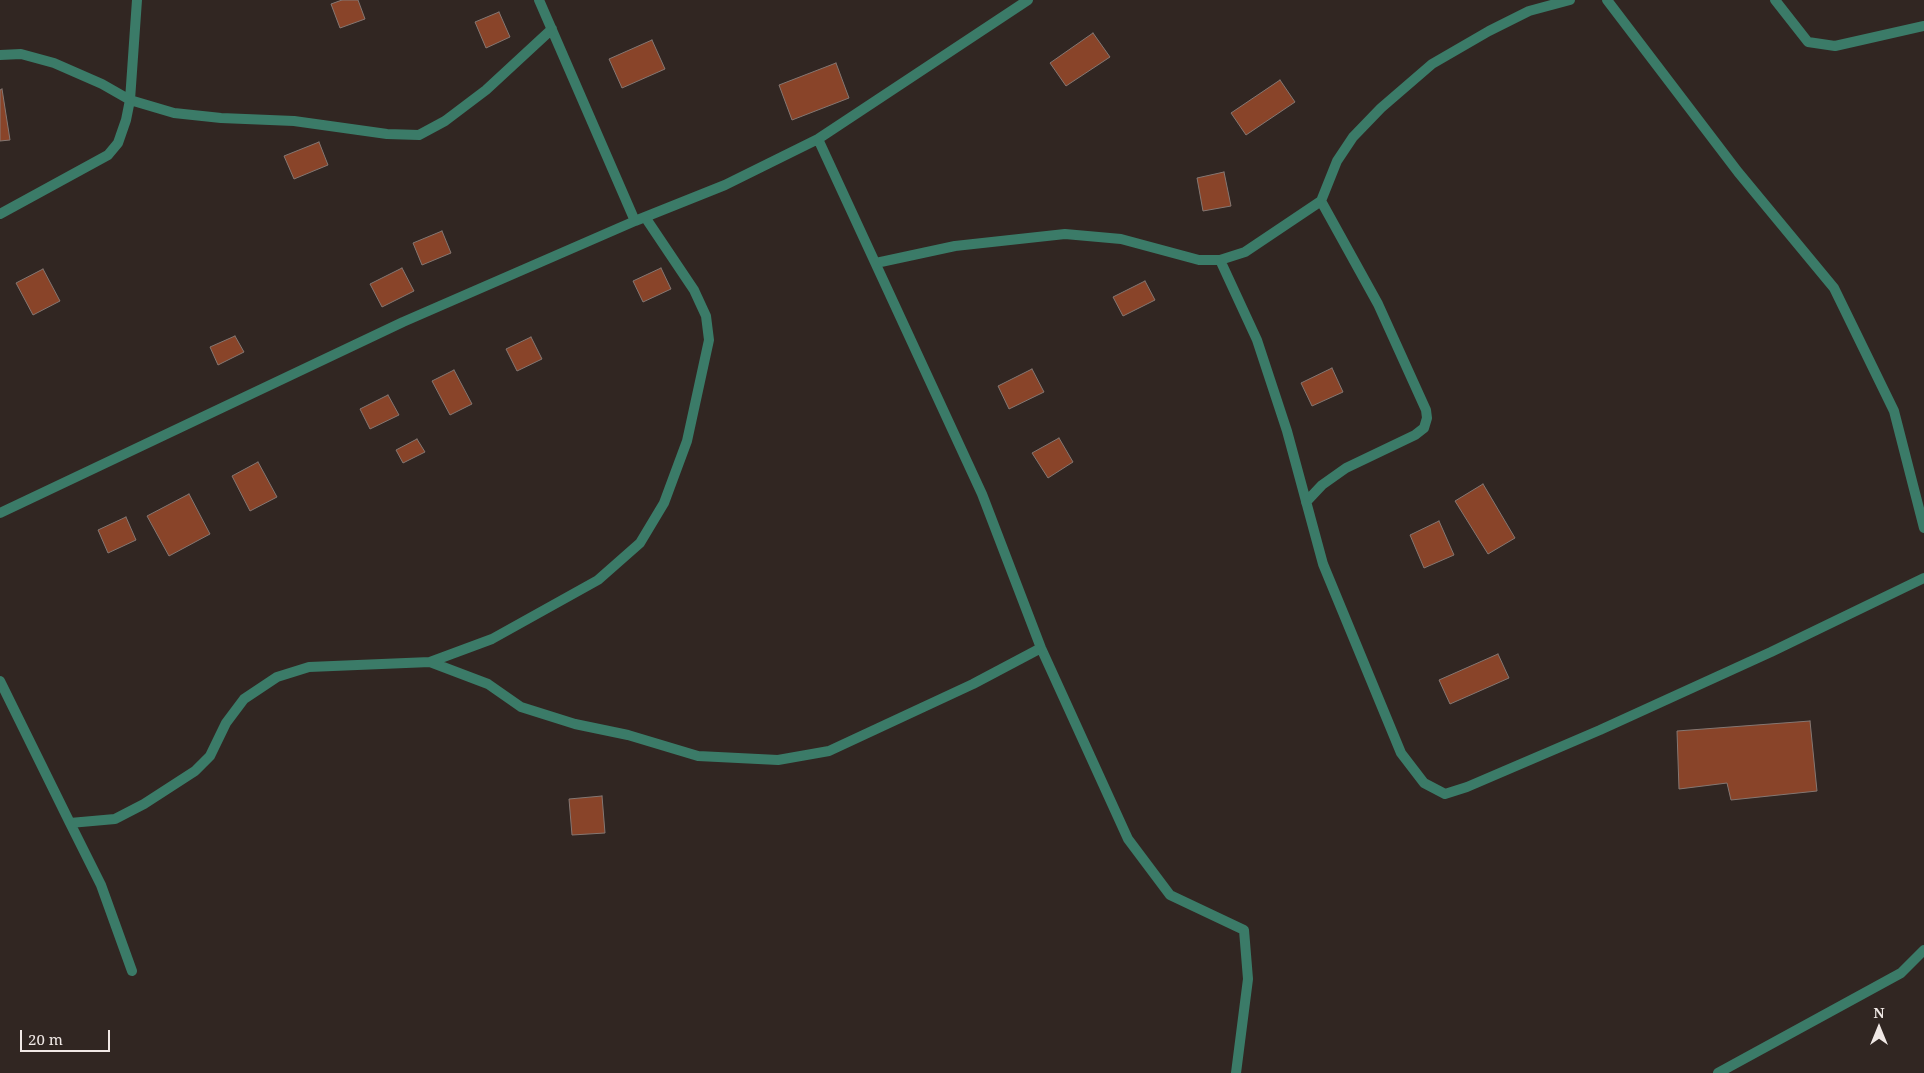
<!DOCTYPE html>
<style>
body{margin:0}
#map{position:relative;width:1924px;height:1073px;overflow:hidden;background:#312622;font-family:"Noto Serif",serif}
canvas{display:block}
.north{position:absolute;left:1854px;top:1003px;width:50px;height:50px;-webkit-text-stroke:4px #312622;paint-order:stroke;rotate:0deg;font-size:14px;font-weight:700;line-height:20px;text-align:center;color:#f0e8e5}
.north::after{content:'';display:block;margin:auto;width:18px;height:22px;background:#f0e8e5;clip-path:polygon(50% 0,100% 100%,50% 72%,0 100%)}
.scale{position:absolute;left:20px;top:1030px;width:90px;height:22px;box-sizing:border-box;border:2px solid #f0e8e5;border-top:0;padding-left:6px;font-size:15px;line-height:18px;white-space:nowrap;color:#f0e8e5;-webkit-text-stroke:4px #312622;paint-order:stroke}
</style>
<div id="map">
<canvas width="1924" height="1073"></canvas>
<div class="north">N</div>
<div class="scale">20 m</div>
</div>
<script>
const context = document.querySelector('canvas').getContext('2d');
context.lineJoin = 'round';
function fill(path, color) {
  context.fillStyle = color;
  context.fill(path, 'evenodd');
}
function shape(rows) {
  const path = new Path2D();
  for (const r of rows) {
    path.moveTo(r[0], r[1]);
    for (let i = 2; i < r.length; i += 2) path.lineTo(r[i], r[i + 1]);
  }
  return path;
}
function strokePath(path, color, width, dash) {
  context.strokeStyle = color;
  context.lineWidth = width;
  context.lineCap = dash ? 'butt' : 'round';
  context.setLineDash(dash || []);
  context.stroke(path);
}
const building = shape([
 [342,0,358,0,365,19,340,28,331,4,342,0],
 [499,12,510,37,486,48,475,22,499,12],
 [1093,33,1110,57,1066,86,1050,63,1093,33],
 [652,40,665,69,622,88,609,59,652,40],
 [836,63,849,98,792,120,779,85,836,63],
 [1280,80,1295,102,1246,135,1231,113,1280,80],
 [2,89,10,140,0,141,0,90,2,89],
 [319,142,328,165,294,179,284,156,319,142],
 [1224,172,1231,206,1203,211,1197,178,1224,172],
 [442,231,451,253,422,265,413,243,442,231],
 [402,268,414,291,382,307,370,284,402,268],
 [661,268,671,289,643,302,633,281,661,268],
 [43,269,60,301,33,315,16,283,43,269],
 [1145,281,1155,300,1123,316,1113,297,1145,281],
 [235,336,244,352,218,365,210,347,235,336],
 [531,337,542,359,517,371,506,349,531,337],
 [1332,368,1343,392,1312,406,1301,383,1332,368],
 [1032,369,1044,392,1009,409,998,386,1032,369],
 [454,370,472,404,450,415,432,381,454,370],
 [388,395,399,415,370,429,360,409,388,395],
 [1059,438,1073,462,1048,478,1032,453,1059,438],
 [417,439,425,452,403,463,396,450,417,439],
 [258,462,277,497,250,511,232,476,258,462],
 [1483,484,1515,538,1488,554,1455,501,1483,484],
 [189,494,210,534,169,556,147,516,189,494],
 [126,517,136,540,108,553,98,530,126,517],
 [1439,521,1454,555,1424,568,1410,535,1439,521],
 [1498,654,1509,678,1450,704,1439,680,1498,654],
 [1810,721,1817,791,1731,800,1727,783,1679,789,1677,731,1810,721],
 [602,796,605,833,572,835,569,799,602,796]
]);
fill(building, '#894429');
strokePath(building, '#857772', 1);
strokePath(shape([
 [1775,0,1808,42,1835,46,1924,26]
]), '#3b7b68', 10);
strokePath(shape([
 [539,0,635,221],
 [1607,0,1738,172,1834,288,1894,411,1924,528],
 [0,55,21,54,54,63,102,84,130,100,174,113,221,118,294,121,387,134,419,135,445,121,486,90,552,29],
 [818,139,982,494,1041,648,1128,839,1170,895,1244,930,1248,979,1236,1073],
 [0,214,108,155,118,143,126,120,130,100,137,0],
 [1220,260,1257,340,1287,431,1323,564,1401,753,1424,783,1445,794,1467,787,1600,730,1771,652,1924,578],
 [876,263,955,246,1065,234,1121,239,1199,260,1220,260,1245,252,1321,201],
 [1306,502,1322,485,1346,468,1415,435,1424,428,1427,418,1426,410,1378,304,1321,201,1337,161,1353,137,1381,108,1432,64,1489,31,1529,11,1570,0],
 [0,513,403,322,635,221,725,185,818,139,1028,0],
 [430,662,492,639,598,580,640,543,664,503,687,441,709,340,706,316,694,290,645,217],
 [0,681,70,823,115,819,144,804,195,771,210,756,226,723,244,699,277,677,309,667,430,662,488,684,521,707,575,724,628,735,698,756,778,760,829,751,973,684,1041,648],
 [70,823,101,885,132,971],
 [1718,1073,1901,973,1924,950]
]), '#3b7b68', 10);
</script>
